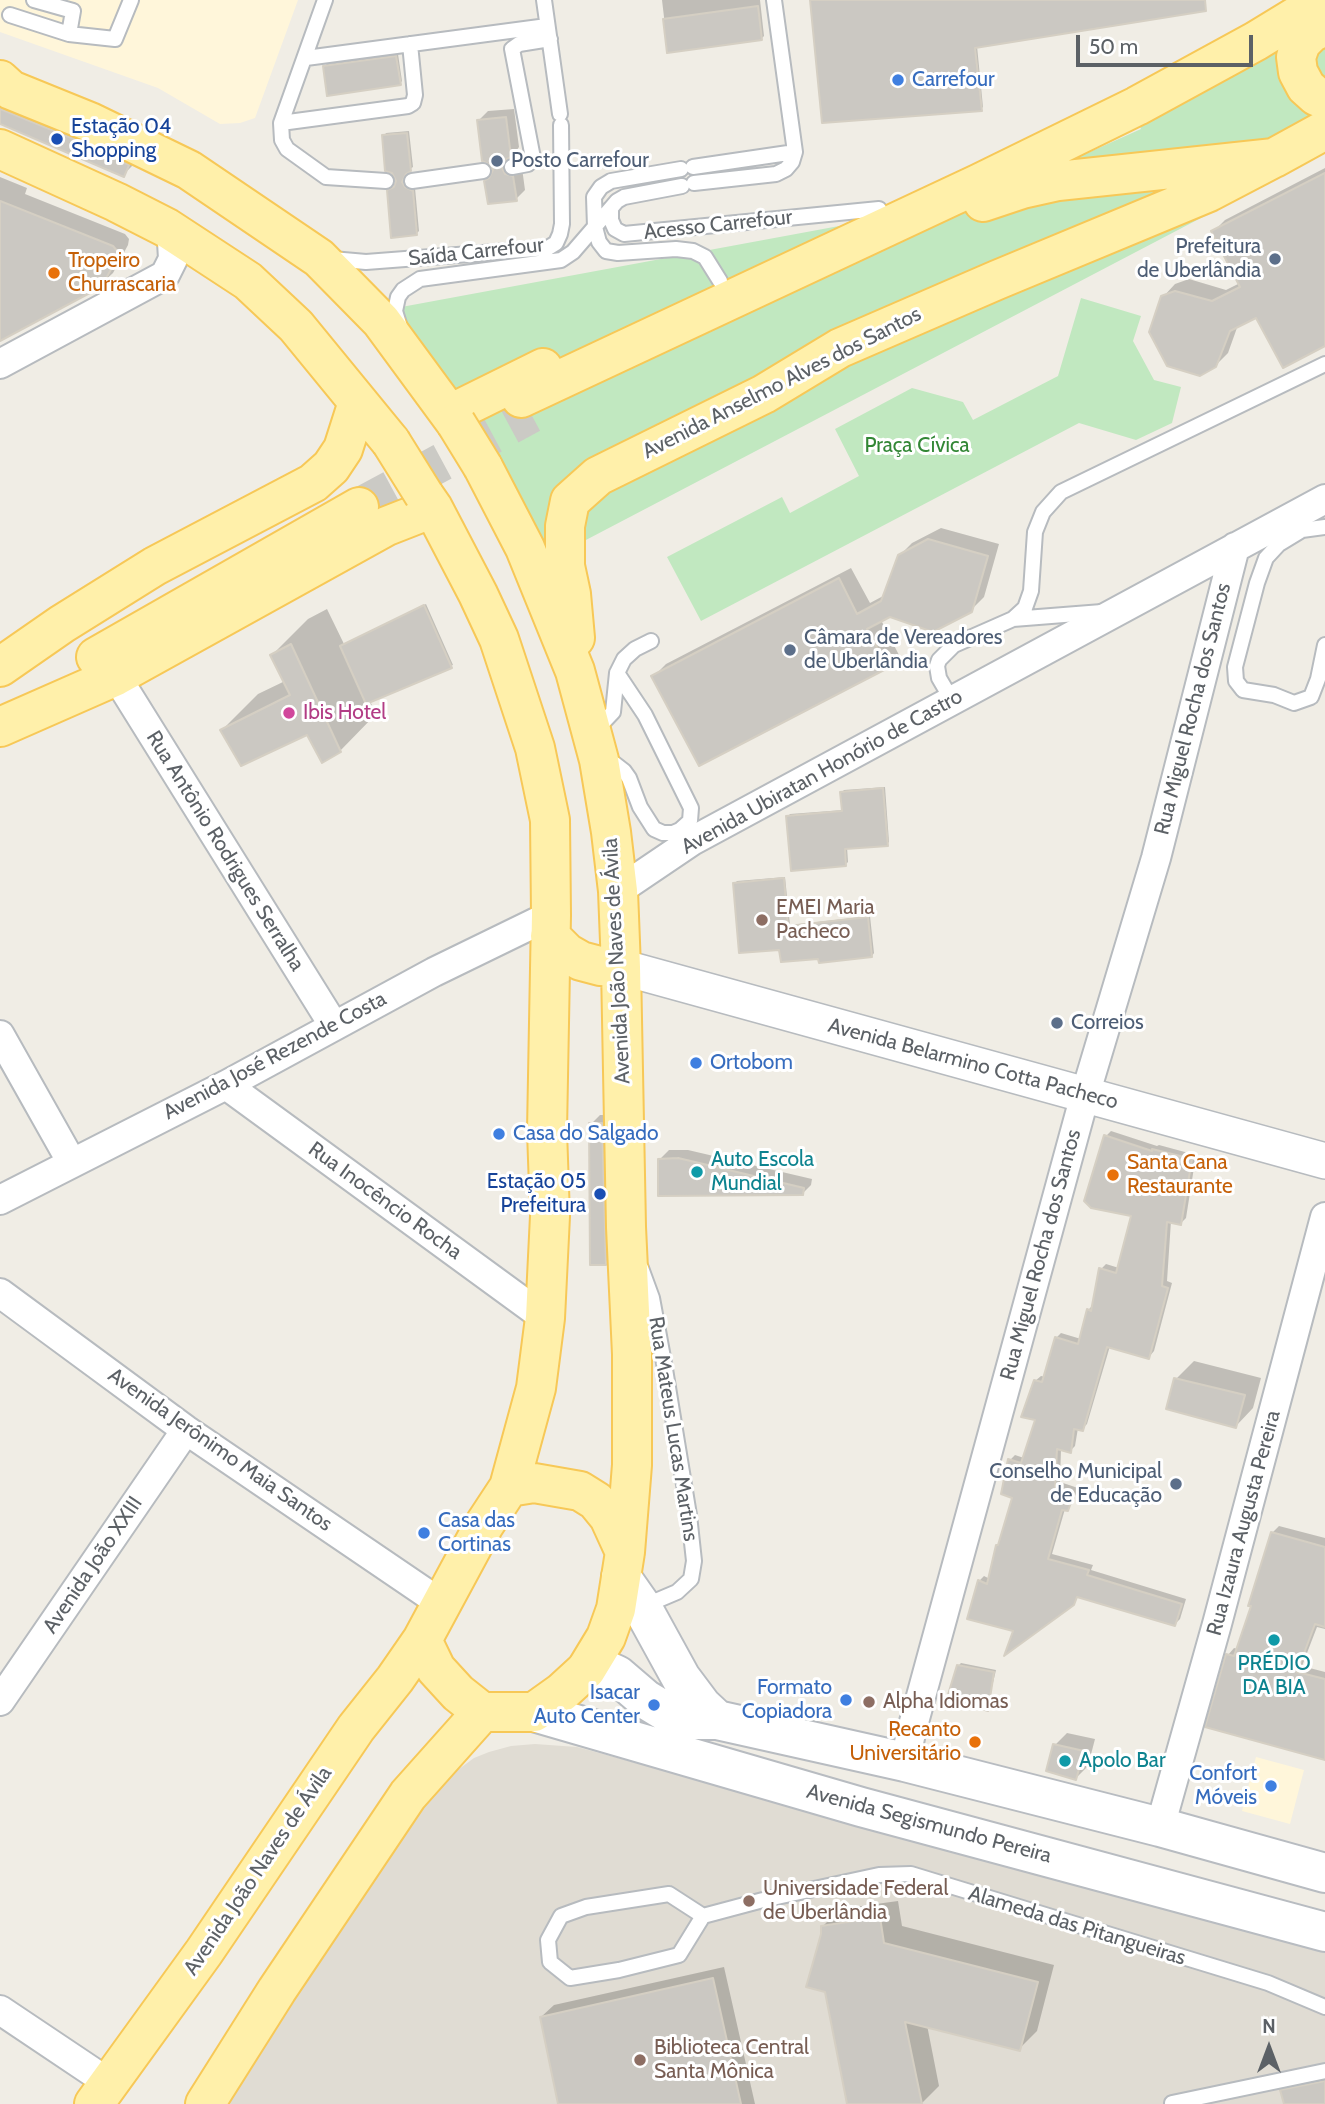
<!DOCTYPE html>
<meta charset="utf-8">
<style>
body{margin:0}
#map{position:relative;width:1325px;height:2104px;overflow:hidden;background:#f0ede5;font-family:Cabin,sans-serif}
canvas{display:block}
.north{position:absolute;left:1234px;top:2013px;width:70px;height:70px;-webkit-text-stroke:5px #fff;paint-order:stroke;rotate:0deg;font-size:19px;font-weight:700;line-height:28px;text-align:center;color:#5c6166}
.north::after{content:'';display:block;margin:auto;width:24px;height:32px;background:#5c6166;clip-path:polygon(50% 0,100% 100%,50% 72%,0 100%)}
.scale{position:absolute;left:1076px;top:35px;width:177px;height:32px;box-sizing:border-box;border:4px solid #5c6166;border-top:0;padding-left:9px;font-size:21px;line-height:24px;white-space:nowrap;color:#5c6166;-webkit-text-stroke:5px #fff;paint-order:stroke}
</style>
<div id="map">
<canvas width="1325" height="2104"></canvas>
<div class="north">N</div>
<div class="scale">50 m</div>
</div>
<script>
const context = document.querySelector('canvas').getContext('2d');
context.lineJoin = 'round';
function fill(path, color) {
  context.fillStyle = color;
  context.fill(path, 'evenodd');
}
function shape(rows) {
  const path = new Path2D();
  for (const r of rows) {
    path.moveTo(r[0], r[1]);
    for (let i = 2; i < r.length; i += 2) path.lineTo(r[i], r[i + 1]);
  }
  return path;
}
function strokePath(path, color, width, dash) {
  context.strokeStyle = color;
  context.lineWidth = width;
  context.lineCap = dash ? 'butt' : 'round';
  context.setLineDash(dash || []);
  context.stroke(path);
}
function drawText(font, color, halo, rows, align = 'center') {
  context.font = font + ' Cabin,sans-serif';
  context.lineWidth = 6;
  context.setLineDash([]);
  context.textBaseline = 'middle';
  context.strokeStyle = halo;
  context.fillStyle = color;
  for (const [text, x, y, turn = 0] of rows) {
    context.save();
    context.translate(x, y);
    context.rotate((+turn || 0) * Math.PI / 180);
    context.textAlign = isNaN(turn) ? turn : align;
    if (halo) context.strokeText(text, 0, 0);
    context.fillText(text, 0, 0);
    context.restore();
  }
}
fill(shape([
 [0,0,298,0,255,118,240,123,220,124,158,88,0,32],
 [1256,1757,1304,1770,1290,1824,1242,1811]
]), '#fff6da');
fill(shape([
 [535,1744,577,1747,1032,1869,1325,1952,1325,2104,219,2104,424,1803,440,1783,474,1758,489,1752,511,1746]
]), '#e0dcd3');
fill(shape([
 [1303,34,1325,37,1325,153,542,563,396,308,985,199,1141,129,1136,118],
 [1081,298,1141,316,1133,341,1154,380,1181,387,1172,423,1136,440,1079,423,701,621,667,557,782,497,790,513,859,476,835,429,912,388,963,402,973,420,1058,376]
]), '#c1e8c0');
fill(shape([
 [662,0,760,0,764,36,762,38,668,51],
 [811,0,1174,0,977,46,983,107,981,109],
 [398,54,402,81,400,84,324,66,327,64],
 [0,92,137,156,132,166,123,175,0,122],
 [514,109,519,147,511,158,514,165,522,168,525,190,516,199,493,175,494,170,479,120,488,111],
 [409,131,413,167,407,171,404,178,407,185,415,188,419,231,416,234,391,188,396,186,397,181,384,136,386,133],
 [1325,168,1325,344,1257,315,1238,325,1228,353,1215,366,1163,297,1175,284,1189,279,1226,290,1240,283,1213,232,1225,220],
 [0,177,27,188,25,194,125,234,129,239,128,245,113,273,100,285,0,339],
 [941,528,999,544,984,597,971,610,890,615,881,620,899,655,887,667,654,676,666,664,851,568,870,603,885,595,899,556,912,543],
 [426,604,453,665,370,701,376,714,340,751,308,733,222,730,258,694,285,681,272,655,308,619,327,609,344,644],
 [885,787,889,842,887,844,847,847,848,862,846,864,788,816,790,814,843,810,842,792,844,790],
 [785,877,790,925,870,916,874,953,872,956,820,957,781,948,735,883,737,881],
 [600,1115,610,1115,614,1254,605,1263,591,1124],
 [1111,1131,1157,1146,1159,1145,1196,1155,1186,1218,1181,1223,1171,1221,1167,1281,1172,1283,1154,1351,1149,1357,1110,1346,1087,1424,1082,1429,1078,1428,1075,1446,1070,1451,1061,1449,1060,1482,1078,1488,1072,1504,1065,1509,1052,1554,1093,1565,1091,1570,1186,1599,1180,1619,1175,1624,1079,1596,1072,1603,1015,1630,979,1581,984,1576,990,1579,1014,1496,1010,1460,1015,1455,1024,1458,1038,1419,1035,1381,1041,1376,1046,1377,1056,1338,1061,1333,1081,1339,1088,1310,1094,1304,1101,1269,1106,1264,1119,1268,1134,1215,1106,1136],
 [669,1150,688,1150,812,1179,811,1185,802,1194,660,1159],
 [1194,1361,1261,1378,1253,1408,1236,1426,1176,1379],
 [1279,1526,1325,1538,1325,1629,1317,1627,1302,1666,1325,1672,1325,1758,1228,1655,1234,1648,1238,1649,1272,1533],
 [961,1663,996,1670,987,1709,958,1666],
 [1067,1733,1095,1739,1088,1766,1076,1778,1055,1745],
 [898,1901,902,1926,1054,1965,1037,2031,1019,2049,927,2025,939,2086,921,2104,849,2104,826,1991,822,1927,840,1909],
 [724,1967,755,2104,560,2104,541,2017,554,2005],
 [1325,2075,1325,2104,1285,2104,1282,2091,1291,2082]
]), '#0003');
const building = shape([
 [810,0,1205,0,1206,11,975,48,982,111,822,123,810,0],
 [758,6,762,40,667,53,663,19,758,6],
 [396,56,401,85,327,96,323,66,396,56],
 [0,109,81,142,129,165,124,177,0,124,0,109],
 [506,117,511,157,505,160,502,168,505,174,513,176,517,201,488,204,484,181,489,178,493,170,490,165,482,161,477,120,506,117],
 [407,133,411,171,406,174,402,182,405,187,413,191,417,235,391,238,387,190,394,187,396,181,392,173,385,171,382,135,407,133],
 [1325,173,1325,346,1283,368,1256,318,1230,331,1216,367,1200,376,1167,366,1149,332,1161,296,1175,291,1212,301,1240,287,1211,231,1325,173],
 [0,201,113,246,118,252,117,259,101,287,0,341,0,201],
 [928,539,988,556,972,612,933,632,890,617,867,629,888,668,699,766,651,676,839,578,857,614,881,601,898,555,928,539],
 [424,605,452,668,366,704,340,646,424,605],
 [291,644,341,752,322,763,307,735,241,766,220,730,290,695,270,655,291,644],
 [883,788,888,846,845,849,846,866,791,871,786,816,842,811,840,792,883,788],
 [784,878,788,926,868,917,872,957,819,963,818,959,781,962,779,950,739,953,733,883,784,878],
 [589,1123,602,1123,606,1265,590,1265,589,1123],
 [1104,1135,1152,1151,1152,1149,1192,1159,1181,1225,1167,1222,1162,1286,1168,1288,1149,1359,1107,1347,1083,1431,1074,1429,1071,1453,1057,1449,1055,1487,1074,1494,1068,1511,1062,1510,1048,1559,1089,1570,1087,1575,1182,1604,1175,1626,1077,1597,1074,1605,1004,1656,1013,1631,967,1619,978,1580,987,1584,996,1545,998,1545,1012,1498,1001,1494,1008,1459,1021,1463,1035,1420,1021,1417,1034,1380,1042,1382,1055,1337,1078,1344,1087,1309,1091,1311,1099,1268,1116,1273,1131,1216,1091,1208,1084,1201,1104,1135],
 [678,1158,804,1188,803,1195,658,1196,658,1159,678,1158],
 [1174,1378,1245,1395,1236,1428,1166,1409,1174,1378],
 [1271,1532,1325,1547,1325,1627,1315,1624,1297,1672,1325,1679,1325,1760,1205,1727,1226,1654,1234,1656,1251,1606,1248,1606,1271,1532],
 [957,1665,994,1672,988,1711,947,1698,957,1665],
 [1053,1744,1084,1751,1076,1780,1046,1771,1053,1744],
 [880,1917,884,1943,1038,1982,1020,2051,905,2022,922,2104,847,2104,825,1992,806,1987,821,1934,821,1926,880,1917],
 [713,1978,741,2104,558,2104,540,2017,713,1978],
 [1325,2081,1325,2104,1284,2104,1280,2090,1325,2081]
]);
fill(building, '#cbc8c2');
strokePath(building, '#d5cfc3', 2);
strokePath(shape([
 [359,507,531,414]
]), '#cbcac5', 38, [38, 19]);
const service = shape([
 [34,0,73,11,69,34],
 [325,0,281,123,282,140,287,149,326,177,386,181],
 [544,0,560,114],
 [10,15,69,34,115,39,131,0],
 [306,58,547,26],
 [281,123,408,106,413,103,415,95,410,44],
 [512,167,528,164,533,158,512,49,519,44,550,39],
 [693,167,795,152],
 [681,169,611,181,601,187,594,197,595,227,599,242,606,251,618,253,676,249,693,251,705,257,720,281],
 [412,181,483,171],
 [694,183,776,174,786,169,792,162,795,152,774,0],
 [682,186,624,197,617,201,611,208,611,220,615,229,624,234,879,209],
 [332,259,366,262,548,248,556,243,560,234,562,224,561,125],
 [400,327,395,311,398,297,403,290,420,279,561,260,573,252,611,208],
 [1325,527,1302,530,1279,544,1266,558,1257,583,1235,667,1236,681,1243,690,1274,695,1294,703,1311,697,1318,679,1325,645],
 [1013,619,1102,612],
 [617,673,624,659,635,649,651,641],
 [956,700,946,690,939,678,937,666,939,660,954,645,1013,619,1025,608,1031,591,1035,532,1043,512,1061,492,1325,364],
 [594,732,613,712,617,673,645,715,691,808,690,821,680,830,673,833,663,833,654,829,640,807,629,778,624,771,615,764,604,761],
 [641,1268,652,1298,664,1363,689,1515,694,1561,691,1579,677,1592,644,1606],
 [669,1894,703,1916,679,1955,619,1970,570,1978,550,1962,548,1940,561,1916,586,1907,669,1894],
 [703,1916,763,1900,879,1875,911,1874,1268,1983,1325,2007],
 [1172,2103,1325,2071]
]);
const minor = shape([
 [0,364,165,275,173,259,172,242,167,228],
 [116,676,334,1026],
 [618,891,692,841,1325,499],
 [0,1035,72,1163],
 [226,1085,545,1318],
 [0,1200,226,1085,434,972,551,915],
 [0,1293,186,1430,442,1604],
 [0,1701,186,1430],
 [905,1762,911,1733,1085,1095,1156,858,1235,547],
 [1160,1827,1217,1624,1325,1217],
 [0,2010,109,2083]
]);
const tertiary = shape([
 [621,967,1325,1161]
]);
const secondary = shape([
 [621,1577,642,1607,681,1678,702,1706,717,1720],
 [586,1670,606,1670,617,1675,645,1699,668,1713,682,1717,694,1720,717,1720,905,1762,1160,1827,1325,1873],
 [534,1712,861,1807,1325,1932]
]);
const primary = shape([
 [1325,26,1311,33,1301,43,1296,57,1298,72,1306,87,1316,96,1325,100],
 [0,80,11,90,90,122,189,170,319,258,381,321,456,423],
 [0,149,116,202,167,228,248,281,296,326,391,442],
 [983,202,1022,189,1058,181,1274,158,1325,130],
 [521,398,978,184,1137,106,1256,41,1323,0],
 [450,414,543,368],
 [575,638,571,594,565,566,565,526,570,501,598,476,764,394,840,348,997,280,1209,192,1274,158],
 [96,657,359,507],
 [0,667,62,624,155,566,313,483,331,467,343,449,358,402],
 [0,727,116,676,387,526,433,508],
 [550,936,567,953,581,961,600,966,621,967],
 [509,1487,534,1483,580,1491,596,1501,609,1517,625,1552],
 [422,1640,436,1669,458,1693,482,1712,534,1712,562,1692,586,1670,606,1637,616,1609,625,1552,632,1465,632,1354,626,1227,621,967,618,891,611,832,599,760,575,671,525,548,483,467],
 [94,2104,204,1952,356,1728,395,1679,422,1640,484,1525,509,1487,536,1388,545,1318,550,1216,547,1131,551,915,550,820,535,748,499,639,478,594,433,508,424,495],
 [205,2104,277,1990,408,1795,482,1712]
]);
strokePath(service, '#b7bbbf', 18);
strokePath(minor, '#b7bbbf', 32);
strokePath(tertiary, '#b7bbbf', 38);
strokePath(secondary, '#b8bcc1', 42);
strokePath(primary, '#f7c857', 42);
strokePath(service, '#fff', 14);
strokePath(minor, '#fff', 28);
strokePath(tertiary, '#fff', 35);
strokePath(secondary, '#fff', 38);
strokePath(primary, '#fff0aa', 38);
const primaryBridge = shape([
 [456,423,483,467],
 [391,442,424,495]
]);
strokePath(primaryBridge, '#f7c857', 42, []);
strokePath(primaryBridge, '#fff0aa', 38);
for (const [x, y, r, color] of [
 [898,80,7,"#3f7fe0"],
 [57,139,7,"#1a4fb4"],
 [497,161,7,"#5c6f8a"],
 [1275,259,7,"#5c6f8a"],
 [54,273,7,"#e8710a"],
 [790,650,7,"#5c6f8a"],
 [289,713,7,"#d1479c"],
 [762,920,7,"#8d6e63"],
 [1057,1023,7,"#5c6f8a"],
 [696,1063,7,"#3f7fe0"],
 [499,1134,7,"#3f7fe0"],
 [697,1172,7,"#0f9aa8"],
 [1113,1175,7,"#e8710a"],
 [600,1194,7,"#1a4fb4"],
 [1176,1484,7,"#5c6f8a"],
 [424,1533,7,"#3f7fe0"],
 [1274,1640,7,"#0f9aa8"],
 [846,1700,7,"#3f7fe0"],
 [869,1702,7,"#8d6e63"],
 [654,1705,7,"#3f7fe0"],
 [975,1742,7,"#e8710a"],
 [1065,1761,7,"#0f9aa8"],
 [1271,1786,7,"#3f7fe0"],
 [749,1901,7,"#8d6e63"],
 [640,2060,7,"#8d6e63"]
]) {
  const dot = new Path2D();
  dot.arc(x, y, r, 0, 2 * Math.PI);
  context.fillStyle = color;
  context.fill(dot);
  strokePath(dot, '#fff', 2.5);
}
drawText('21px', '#366cbe', '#fff', [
 ["Carrefour",912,80],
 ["Ortobom",710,1063],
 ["Casa do Salgado",513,1134],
 ["Casa das",438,1521],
 ["Cortinas",438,1545],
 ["Formato",832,1688,"right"],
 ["Copiadora",832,1712,"right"],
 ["Isacar",640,1693,"right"],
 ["Auto Center",640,1717,"right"],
 ["Confort",1257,1774,"right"],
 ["Móveis",1257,1798,"right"]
], 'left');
drawText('21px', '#164399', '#fff', [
 ["Estação 04",71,127],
 ["Shopping",71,151],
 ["Estação 05",586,1182,"right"],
 ["Prefeitura",586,1206,"right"]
], 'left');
drawText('21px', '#4e5e75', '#fff', [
 ["Posto Carrefour",511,161],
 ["Prefeitura",1261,247,"right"],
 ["de Uberlândia",1261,271,"right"],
 ["Câmara de Vereadores",804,638],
 ["de Uberlândia",804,662],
 ["Correios",1071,1023],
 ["Conselho Municipal",1162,1472,"right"],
 ["de Educação",1162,1496,"right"]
], 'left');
drawText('21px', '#5c6166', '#fff', [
 ["Acesso Carrefour",718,225,-6],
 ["Saída Carrefour",476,252,-6],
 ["Avenida Anselmo Alves dos Santos",782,383,-27],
 ["Rua Miguel Rocha dos Santos",1193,709,-76],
 ["Avenida Ubiratan Honório de Castro",822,772,-29],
 ["Rua Antônio Rodrigues Serralha",225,851,58],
 ["Avenida João Naves de Ávila",617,961,-93],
 ["Avenida José Rezende Costa",275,1056,-28],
 ["Avenida Belarmino Cotta Pacheco",973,1064,15],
 ["Rua Inocêncio Rocha",385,1201,36],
 ["Rua Miguel Rocha dos Santos",1041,1255,-75],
 ["Rua Mateus Lucas Martins",673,1429,81],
 ["Avenida Jerônimo Maia Santos",220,1450,35],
 ["Rua Izaura Augusta Pereira",1244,1523,-75],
 ["Avenida João XXIII",93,1565,-56],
 ["Avenida Segismundo Pereira",929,1824,15],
 ["Avenida João Naves de Ávila",258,1871,-56],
 ["Alameda das Pitangueiras",1077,1926,17]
]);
drawText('21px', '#c56008', '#fff', [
 ["Tropeiro",68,261],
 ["Churrascaria",68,285],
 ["Santa Cana",1127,1163],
 ["Restaurante",1127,1187],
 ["Recanto",961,1730,"right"],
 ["Universitário",961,1754,"right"]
], 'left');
drawText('21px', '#328735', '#fff', [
 ["Praça Cívica",917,446]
]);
drawText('21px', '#b23c85', '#fff', [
 ["Ibis Hotel",303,713]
], 'left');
drawText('21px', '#785e54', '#fff', [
 ["EMEI Maria",776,908],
 ["Pacheco",776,932],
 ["Alpha Idiomas",883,1702],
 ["Universidade Federal",763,1889],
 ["de Uberlândia",763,1913],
 ["Biblioteca Central",654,2048],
 ["Santa Mônica",654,2072]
], 'left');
drawText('21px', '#0d838f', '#fff', [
 ["Auto Escola",711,1160],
 ["Mundial",711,1184],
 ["PRÉDIO",1274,1664,"center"],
 ["DA BIA",1274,1688,"center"],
 ["Apolo Bar",1079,1761]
], 'left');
</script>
